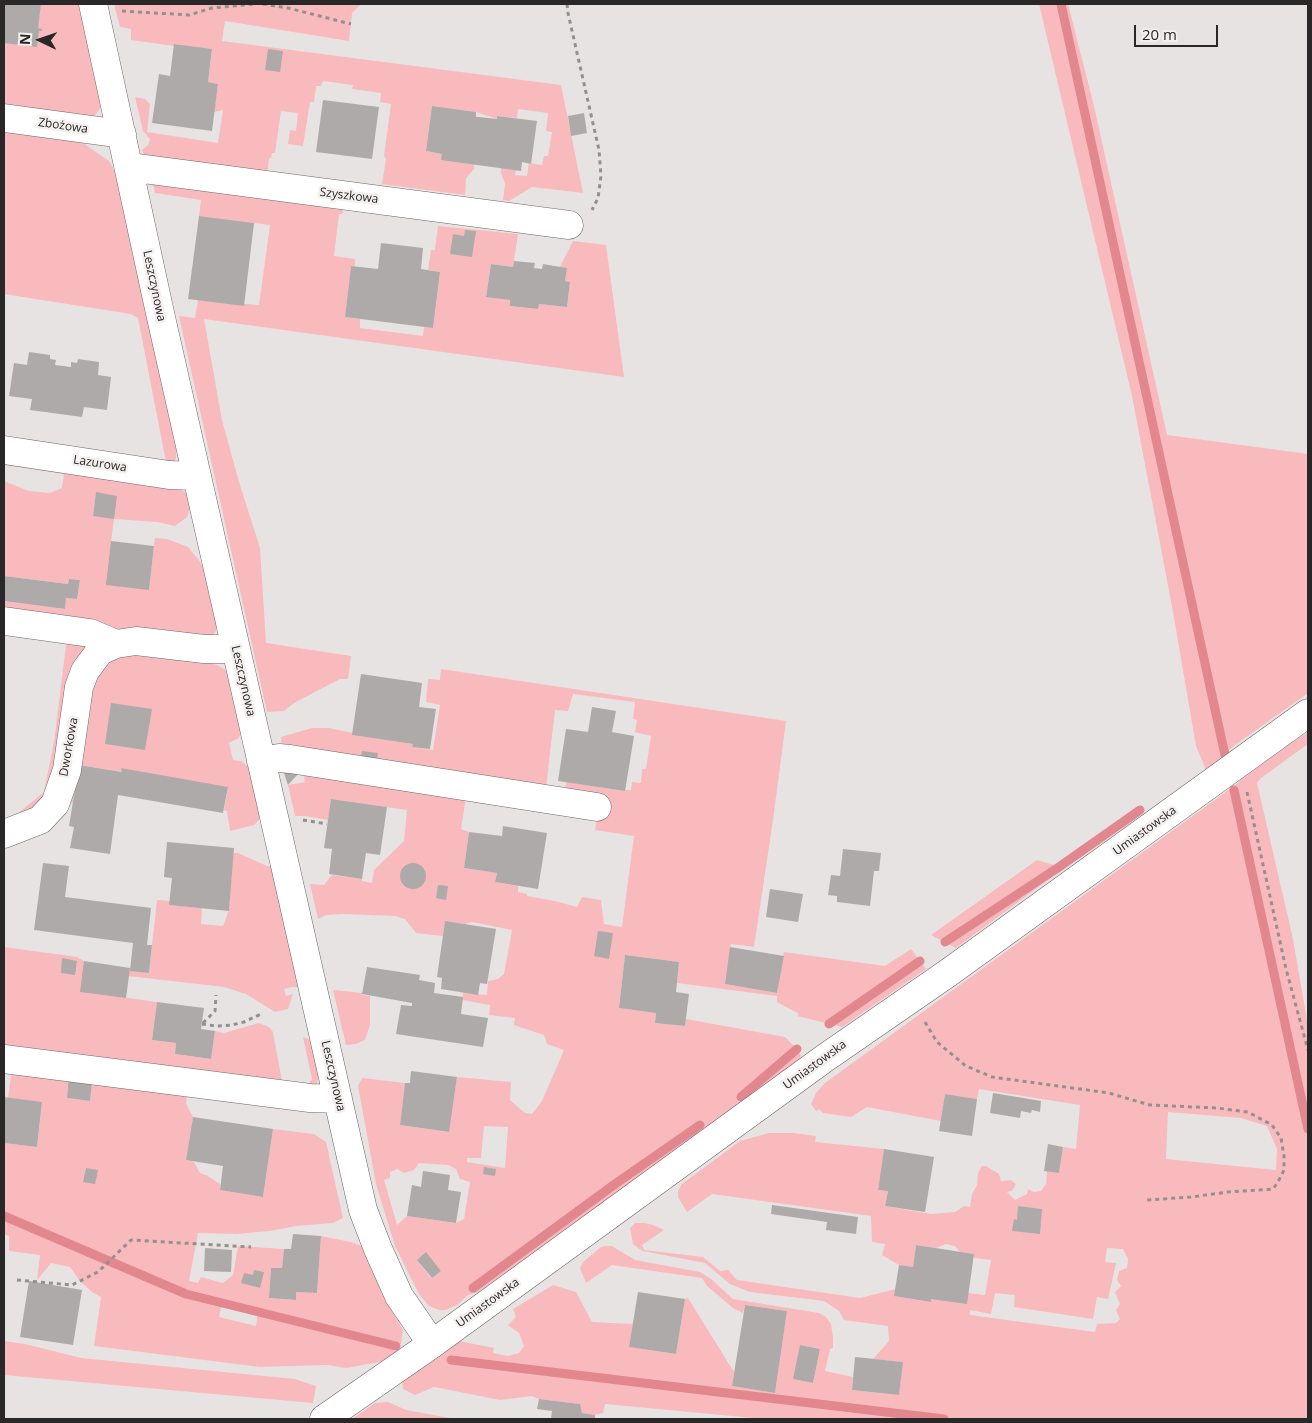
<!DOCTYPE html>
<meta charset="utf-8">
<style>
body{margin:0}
#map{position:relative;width:1312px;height:1423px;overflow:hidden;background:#e8e3e3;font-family:"Open Sans",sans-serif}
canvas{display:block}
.frame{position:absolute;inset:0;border:5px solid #292727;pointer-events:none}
.north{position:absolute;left:15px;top:15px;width:50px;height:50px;-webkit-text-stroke:4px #f5f0f0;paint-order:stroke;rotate:273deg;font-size:14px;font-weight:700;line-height:20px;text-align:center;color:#292727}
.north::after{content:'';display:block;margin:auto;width:18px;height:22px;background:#292727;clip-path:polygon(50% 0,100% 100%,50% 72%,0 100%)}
.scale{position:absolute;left:1134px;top:25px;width:84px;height:22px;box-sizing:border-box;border:2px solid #292727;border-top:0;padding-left:6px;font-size:15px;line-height:18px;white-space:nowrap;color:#292727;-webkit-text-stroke:4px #f5f0f0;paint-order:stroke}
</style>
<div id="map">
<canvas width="1312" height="1423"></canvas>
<div class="frame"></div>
<div class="north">N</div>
<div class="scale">20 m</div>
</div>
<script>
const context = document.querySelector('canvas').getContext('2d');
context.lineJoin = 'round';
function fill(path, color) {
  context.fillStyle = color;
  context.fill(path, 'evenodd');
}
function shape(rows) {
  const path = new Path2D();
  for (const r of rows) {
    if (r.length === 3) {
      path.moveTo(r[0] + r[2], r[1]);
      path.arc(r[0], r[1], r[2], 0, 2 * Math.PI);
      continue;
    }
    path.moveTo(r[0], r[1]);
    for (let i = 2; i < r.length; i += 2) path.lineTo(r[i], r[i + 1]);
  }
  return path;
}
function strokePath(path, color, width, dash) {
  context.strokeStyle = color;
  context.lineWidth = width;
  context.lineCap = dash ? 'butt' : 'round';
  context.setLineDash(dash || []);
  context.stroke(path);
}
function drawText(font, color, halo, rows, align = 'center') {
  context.font = font + ' "Open Sans",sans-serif';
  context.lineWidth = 5;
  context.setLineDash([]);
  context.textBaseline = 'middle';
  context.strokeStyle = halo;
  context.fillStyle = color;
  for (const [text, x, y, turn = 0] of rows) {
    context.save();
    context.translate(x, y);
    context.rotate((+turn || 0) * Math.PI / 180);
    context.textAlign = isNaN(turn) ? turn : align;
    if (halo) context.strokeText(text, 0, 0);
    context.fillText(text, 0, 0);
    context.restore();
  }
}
fill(shape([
 [4,4,82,4,100,92,101,107,92,119,4,107],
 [114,4,361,4,352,13,349,41,225,21,222,41,561,85,583,193,532,187,509,201,503,200,505,184,501,173,501,168,516,170,515,175,527,176,529,163,542,165,544,156,548,156,552,132,546,131,548,113,518,109,517,118,497,116,497,119,476,112,432,106,426,151,442,154,474,164,474,169,466,178,465,195,382,184,386,159,384,156,391,104,380,102,381,93,352,89,353,85,323,81,321,86,316,86,314,102,310,102,303,146,288,144,290,130,296,131,298,113,281,111,275,153,272,153,271,158,269,158,268,169,261,175,145,157,142,150,148,145,150,139,143,131,135,97,145,99,150,104,147,132,218,143,223,110,214,112,218,84,208,82,212,50,175,44,174,46,131,40,131,29,120,27],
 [1039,4,1068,4,1094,106,1167,435,1308,454,1308,693,1235,745,1207,772,1196,746,1173,612,1132,396],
 [4,129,61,138,83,143,109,161,117,176,177,446,176,458,173,465,175,485,186,493,190,509,187,517,175,526,157,522,114,519,111,541,149,590,155,538,167,539,188,547,199,560,207,576,216,617,216,631,209,640,105,636,61,758,42,803,21,818,17,814,44,792,54,742,69,621,4,613,4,601,65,609,66,598,77,599,80,580,69,579,68,584,4,576,4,481,29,491,50,493,62,488,64,474,4,465,4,442,167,467,138,318,131,314,4,294],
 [96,493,116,496,113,518,93,515],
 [154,181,307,205,322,205,340,209,344,208,342,214,339,214,334,256,355,259,355,266,351,266,345,317,360,319,360,328,423,336,424,327,433,328,440,272,428,270,431,250,435,250,438,226,518,234,513,267,491,264,486,296,510,300,510,306,537,309,539,304,567,307,570,282,565,281,566,268,560,267,573,241,606,245,624,377,204,319,222,420,239,482,260,548,266,643,351,656,348,679,340,679,294,703,284,711,267,712,179,316,195,318,198,300,259,305,270,225,199,216,201,200,155,193,154,187,151,184],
 [120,653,199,660,217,665,229,672,242,726,239,738,229,743,233,760,241,761,247,766,253,775,260,811,259,820,254,825,230,831,227,811,224,810,228,788,79,765,73,802,69,805,86,682,106,657],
 [441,669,786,721,773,820,754,947,731,944,725,984,777,993,784,952,885,966,911,949,926,969,842,1027,797,1016,799,1014,777,1002,777,996,677,983,679,962,625,955,619,1008,656,1013,655,1023,685,1026,686,1019,785,1037,797,1049,801,1056,797,1065,478,1292,468,1295,457,1305,446,1310,439,1310,429,1306,419,1294,395,1246,376,1184,358,1086,362,1078,405,1083,400,1125,448,1132,457,1077,511,1082,510,1100,525,1113,532,1114,542,1101,564,1050,547,1044,544,1035,514,1025,515,1018,489,1015,490,1005,462,1000,463,993,487,995,488,981,498,979,504,974,512,930,472,922,465,924,445,922,443,936,416,933,405,919,395,916,342,914,326,915,318,919,310,884,324,885,332,875,362,879,362,881,372,883,374,870,404,841,407,810,332,799,328,820,305,816,295,816,288,785,305,782,304,776,306,774,466,797,461,829,469,832,464,868,497,873,495,882,518,886,518,892,527,894,527,896,555,901,577,907,582,897,601,900,604,924,622,927,634,836,595,830,602,796,565,791,566,782,625,791,625,790,631,790,632,782,641,783,642,769,646,769,651,736,635,732,637,720,633,719,635,702,573,694,568,711,555,710,546,788,282,748,281,737,312,728,329,728,353,733,353,735,413,744,413,747,433,750,440,705,426,702,428,679,440,680],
 [484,1126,508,1127,505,1168,467,1162,467,1158,481,1158],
 [419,1163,448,1165,456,1169,460,1179,470,1182,464,1219,456,1223,407,1216,397,1225,384,1180,390,1178,390,1172,397,1169,404,1173,414,1170],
 [426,1253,441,1271,431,1278,417,1260],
 [1308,732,1308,744,1261,778,1257,783,1293,939,1308,1026,1308,1419,764,1419,605,1404,603,1413,595,1415,582,1413,580,1404,539,1399,532,1396,500,1400,434,1387,415,1395,403,1389,402,1381,436,1359,459,1341,494,1348,493,1353,508,1356,519,1353,524,1346,519,1333,508,1325,516,1317,513,1309,553,1285,576,1292,592,1322,633,1324,629,1347,676,1354,685,1299,688,1298,734,1372,732,1386,775,1393,787,1311,745,1305,743,1313,733,1308,707,1286,702,1278,612,1265,586,1283,580,1268,583,1262,601,1247,605,1246,612,1246,635,1260,700,1272,711,1279,733,1299,819,1313,826,1317,831,1324,833,1337,833,1348,830,1349,825,1371,853,1377,852,1390,899,1395,902,1362,873,1359,889,1341,888,1326,844,1320,839,1311,824,1301,750,1292,730,1284,705,1263,643,1251,638,1248,633,1244,630,1228,635,1223,645,1223,653,1225,664,1230,642,1245,644,1250,703,1257,720,1271,728,1270,737,1280,860,1298,896,1289,895,1296,931,1302,931,1299,968,1293,985,1295,991,1260,974,1258,974,1254,960,1252,955,1246,946,1244,936,1248,916,1245,913,1267,899,1265,882,1255,885,1244,872,1242,871,1216,712,1194,687,1212,678,1197,678,1191,682,1184,740,1141,769,1133,794,1133,816,1136,815,1142,884,1149,878,1190,888,1191,885,1206,931,1214,955,1212,964,1206,970,1207,972,1194,977,1185,978,1173,982,1166,986,1166,999,1174,1001,1181,1011,1180,1016,1184,1012,1191,1007,1192,1015,1200,1027,1194,1028,1189,1034,1192,1041,1191,1046,1184,1047,1171,1059,1173,1063,1147,1076,1149,1080,1105,979,1089,977,1099,945,1094,941,1121,867,1107,851,1117,823,1113,819,1109,816,1111,811,1104,816,1093,825,1083,1238,783,1254,766],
 [1168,1112,1241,1118,1267,1126,1277,1149,1276,1170,1166,1159],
 [1107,1248,1123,1249,1128,1259,1127,1268,1119,1271,1117,1280,1121,1286,1115,1292,1120,1304,1116,1310,1120,1319,1116,1323,1097,1324,1095,1332,970,1315,970,1310,991,1314,995,1293,1015,1295,1014,1307,1093,1319,1097,1297,1108,1299,1116,1263,1105,1262],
 [800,1345,820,1349,813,1383,794,1379],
 [233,853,238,853,267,866,274,866,300,987,291,987,284,989,286,996,293,994,288,1009,275,1012,246,994,224,987,128,976,130,968,149,973,157,900,170,901,170,905,202,908,201,924,223,926,229,910],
 [1037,860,1064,868,956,948,931,935],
 [4,947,77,957,84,961,92,993,157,1002,152,1040,176,1043,175,1054,211,1059,215,1031,224,1033,259,1023,269,1027,273,1032,282,1081,4,1048],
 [333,990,363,993,362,995,370,996,370,1025,365,1040,356,1044,346,1045],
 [303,1037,313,1041,320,1070,317,1083,314,1088,305,1088,312,1079],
 [12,1068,69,1074,67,1098,90,1101,92,1084,321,1111,281,1109,187,1096,186,1104,193,1117,186,1160,194,1162,200,1173,208,1176,220,1184,220,1190,263,1197,273,1129,314,1134,326,1142,343,1218,333,1223,296,1226,270,1231,236,1234,198,1233,189,1281,198,1283,201,1277,223,1283,233,1275,238,1246,284,1249,282,1268,271,1268,269,1298,295,1300,296,1292,317,1293,321,1236,351,1242,366,1248,382,1294,403,1330,401,1343,394,1355,385,1361,346,1368,328,1365,260,1367,94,1346,101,1297,92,1292,80,1281,70,1267,51,1263,37,1280,40,1255,9,1251,9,1236,4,1234,4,1143,37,1147,42,1103,8,1098],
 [222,1303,258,1311,256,1326,219,1317],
 [4,1341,25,1344,81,1358,295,1379,316,1386,313,1403,4,1375],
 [388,1402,406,1410,456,1419,352,1419,375,1403]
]), '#f9babd');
strokePath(shape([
 [1061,4,1225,755],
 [1234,790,1308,1129],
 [945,942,1059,867,1140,810],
 [829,1024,920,961],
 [741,1097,797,1049],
 [4,1216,186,1294,396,1346],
 [473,1288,615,1184,700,1125],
 [451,1360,944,1419]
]), '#e2878d', 9);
fill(shape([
 [4,4,41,4,38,28,42,29,42,31,39,31,37,47,4,43],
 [174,44,212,49,208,82,218,84,212,131,152,123,159,74,170,76],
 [268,49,283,51,280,72,265,70],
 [323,100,379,107,372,159,316,152],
 [432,106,476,112,476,117,479,117,497,119,497,116,537,121,531,164,522,162,521,171,441,160,442,154,426,151],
 [584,113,587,133,571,136,568,116],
 [199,216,254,223,244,306,188,299],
 [465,230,476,231,472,257,450,254,453,234,464,236],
 [381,243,423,248,421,269,440,272,433,328,345,317,351,266,378,269],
 [514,261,535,263,534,268,542,269,543,264,567,268,565,281,570,282,567,307,539,304,538,309,510,306,510,300,486,297,491,264,513,267],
 [29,352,50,355,50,359,56,360,55,365,71,367,71,362,77,363,78,359,99,362,98,375,111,377,107,410,84,407,82,417,30,410,32,399,9,396,14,363,27,365],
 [96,492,117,496,114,519,93,516],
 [111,541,154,546,149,590,106,585],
 [4,576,68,584,69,579,80,580,77,599,66,598,65,609,4,601],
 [361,674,422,683,419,707,436,709,430,749,412,747,413,744,352,735],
 [111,703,152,709,145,750,105,744],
 [592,707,616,711,612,732,634,736,625,791,558,781,566,729,588,732],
 [362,751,378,753,377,762,361,760],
 [79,765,122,772,121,768,228,787,223,813,118,795,110,854,70,848,74,827,69,826],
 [283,770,299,773,288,785],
 [331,799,387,807,380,855,366,853,362,879,329,874,332,849,324,848],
 [503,826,547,833,538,889,495,882,497,873,464,868,469,832,502,836],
 [167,842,234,848,229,911,169,905,172,878,164,877],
 [843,849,881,853,879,871,874,871,870,906,837,902,837,896,828,895,831,875,840,876],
 [43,863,69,866,65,897,151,908,147,945,152,945,149,973,130,971,133,943,34,930],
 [413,876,13],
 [438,885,448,886,446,900,436,898],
 [770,889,803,894,798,922,766,917],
 [445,921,496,929,487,984,480,983,478,995,441,989,442,978,437,977],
 [598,931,613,933,609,959,594,956],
 [730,947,784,956,777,993,725,984],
 [625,955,679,962,676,992,689,994,685,1026,655,1023,656,1013,619,1008],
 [62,958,77,961,75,975,61,973],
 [84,961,130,968,126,998,80,992],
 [367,967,420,975,419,980,435,983,434,993,463,997,461,1014,488,1018,483,1047,396,1034,401,1005,412,1006,412,1003,362,994],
 [157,1002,204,1008,201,1029,215,1031,211,1059,175,1054,176,1043,152,1040],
 [411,1071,457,1077,449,1132,400,1125,405,1083,410,1083],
 [69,1074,92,1084,90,1101,67,1098],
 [993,1093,1041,1101,1040,1112,1032,1110,1031,1113,1021,1111,1020,1118,990,1113],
 [945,1094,977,1099,972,1136,939,1131],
 [4,1097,42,1102,37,1147,4,1143],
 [193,1117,273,1129,263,1197,220,1190,223,1166,186,1160],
 [1048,1144,1063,1147,1059,1173,1044,1171],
 [884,1149,934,1157,925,1212,885,1206,888,1191,878,1190],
 [484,1167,496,1169,495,1176,483,1174],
 [86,1168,98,1170,95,1184,83,1182],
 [423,1171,450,1175,448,1190,461,1192,456,1223,407,1216,412,1185,421,1187],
 [772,1205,858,1217,856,1234,826,1230,827,1222,771,1214],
 [1018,1206,1042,1209,1040,1234,1012,1231,1014,1219,1017,1220],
 [293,1234,321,1236,317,1293,296,1292,296,1300,269,1298,271,1268,282,1268,284,1249,291,1249],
 [916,1245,974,1254,967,1304,931,1299,931,1302,894,1296,899,1265,913,1267],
 [205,1248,232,1250,231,1272,204,1271],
 [426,1252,441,1271,432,1278,417,1260],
 [254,1270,264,1272,260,1288,241,1283,244,1273,253,1275],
 [29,1281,82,1290,73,1345,20,1337],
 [638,1292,685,1299,676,1354,629,1347],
 [745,1305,787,1311,775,1393,732,1386],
 [800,1345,820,1349,813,1383,793,1379],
 [855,1357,903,1362,899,1395,852,1390],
 [539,1399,580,1404,582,1413,595,1415,595,1419,551,1419,552,1411,537,1409]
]), '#aeaaaa');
const minor = shape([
 [93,4,160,313,363,1210,378,1249,399,1296,432,1344],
 [4,118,122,134],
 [129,167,569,225],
 [4,450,169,475,196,476],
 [4,621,90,633,116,644],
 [261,761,279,758,290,759,597,807],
 [4,834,40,820,55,804,67,770,79,687,85,671,100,651,116,644,136,641,204,649,235,649],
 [4,1059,310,1098,338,1099]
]);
const major = shape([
 [324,1419,432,1344,825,1058,948,973,1308,713]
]);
strokePath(minor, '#6c6767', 29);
strokePath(major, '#6c6767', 29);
strokePath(shape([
 [263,4,288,8,351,24],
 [567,4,568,13,599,150,601,176,598,198,592,210],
 [122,11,189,15,212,8,255,4],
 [1247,792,1286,969,1308,1050],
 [303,820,327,824],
 [925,1022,937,1042,966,1066,992,1077,1109,1093,1150,1105,1217,1108,1248,1112,1272,1125,1281,1138,1284,1156,1284,1170,1278,1182,1273,1189,1228,1192,1191,1197,1147,1200],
 [203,1023,215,1011,216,995],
 [202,1024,216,1026,232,1025,244,1022,261,1014],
 [17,1280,72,1285,98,1272,131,1240,251,1247]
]), '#949090', 3, [4, 4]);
strokePath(minor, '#fff', 28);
strokePath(major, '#fff', 28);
drawText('12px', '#292727', '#f5f0f0', [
 ["Zbożowa",63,126,8],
 ["Szyszkowa",349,196,7],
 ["Leszczynowa",154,286,78],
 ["Lazurowa",100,464,9],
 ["Leszczynowa",243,681,77],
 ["Dworkowa",69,747,-80],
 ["Umiastowska",1145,831,-36],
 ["Umiastowska",815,1065,-36],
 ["Leszczynowa",333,1076,77],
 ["Umiastowska",488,1303,-36]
]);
</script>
